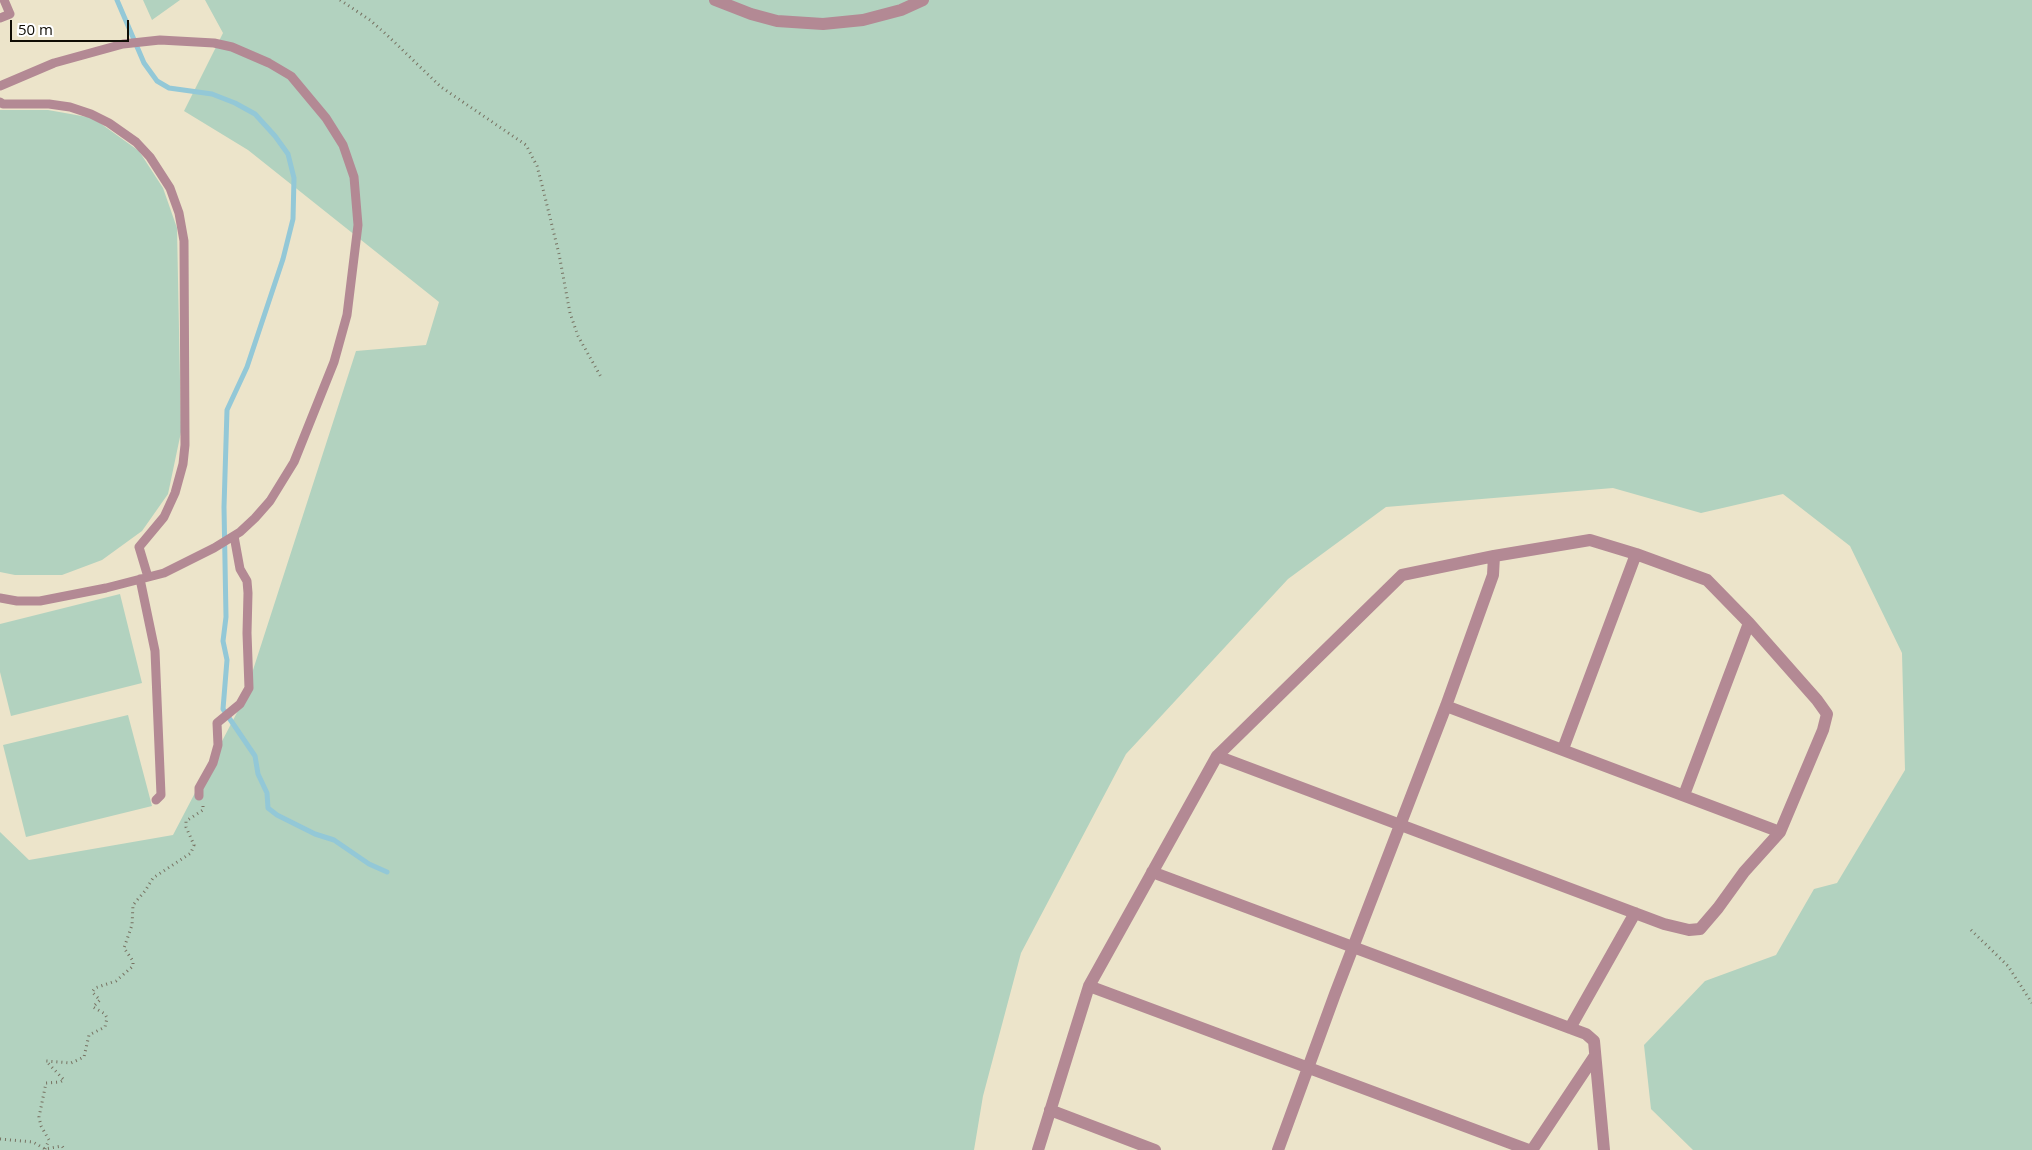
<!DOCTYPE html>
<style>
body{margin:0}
#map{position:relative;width:2032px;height:1150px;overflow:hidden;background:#ece4ca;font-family:"Open Sans",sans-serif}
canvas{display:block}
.scale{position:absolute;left:10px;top:20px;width:119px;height:22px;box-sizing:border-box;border:2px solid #100d05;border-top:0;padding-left:6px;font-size:15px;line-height:18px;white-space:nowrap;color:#100d05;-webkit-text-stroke:4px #fff;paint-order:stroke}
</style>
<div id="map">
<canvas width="2032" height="1150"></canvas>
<div class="scale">50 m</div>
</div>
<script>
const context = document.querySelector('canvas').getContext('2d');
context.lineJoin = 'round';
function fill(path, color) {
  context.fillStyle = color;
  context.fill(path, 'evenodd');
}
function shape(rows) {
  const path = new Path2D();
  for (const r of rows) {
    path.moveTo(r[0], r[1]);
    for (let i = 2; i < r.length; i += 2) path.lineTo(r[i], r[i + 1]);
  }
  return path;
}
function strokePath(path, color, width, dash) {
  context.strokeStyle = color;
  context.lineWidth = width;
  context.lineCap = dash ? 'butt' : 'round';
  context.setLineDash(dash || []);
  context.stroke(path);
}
fill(shape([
 [143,0,180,0,152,20],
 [205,0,2032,0,2032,1150,1693,1150,1651,1109,1644,1045,1705,981,1776,955,1814,889,1837,883,1905,770,1902,653,1850,546,1783,494,1701,513,1613,488,1386,507,1288,579,1126,754,1021,953,983,1096,974,1150,0,1150,0,832,29,860,173,835,243,701,356,351,426,345,439,302,248,150,184,111,223,33],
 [0,110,48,110,93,118,139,151,163,188,177,228,181,432,168,494,142,531,102,560,62,575,15,575,0,572],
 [120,594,142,683,11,716,0,672,0,624],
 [128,715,152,806,26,837,3,745]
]), '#b2d2bf');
strokePath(shape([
 [117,0,144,63,157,81,169,88,212,94,235,103,255,114,275,136,288,154,294,178,293,219,283,259,247,367,227,410,224,507,226,617,223,641,227,660,223,709,255,756,258,774,267,793,268,808,277,815,315,834,334,840,369,864,387,872]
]), '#93c8d7', 5);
strokePath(shape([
 [340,0,370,20,388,36,441,87,526,145,537,166,542,185,559,254,570,313,578,336,601,377],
 [1971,930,2008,966,2032,1003],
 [0,1139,33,1142,45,1149,62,1146,65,1150],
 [45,1149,49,1140,41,1126,39,1117,46,1083,60,1082,64,1080,46,1061,71,1063,84,1057,89,1035,105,1027,107,1018,105,1014,93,1007,100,1000,92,992,95,988,116,981,133,966,133,961,124,948,132,925,133,905,145,891,153,878,191,853,194,845,186,827,186,821,203,810,203,806]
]), '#777262', 3, [1, 4]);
strokePath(shape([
 [0,18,10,14,4,0],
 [0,86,54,63,123,44,160,40,214,43,232,47,269,63,291,76,326,118,343,145,354,177,358,225,347,315,334,362,294,462,270,501,255,518,240,532,214,548,164,573,106,588,40,601,17,601,0,598],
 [0,102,3,104,49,104,70,107,91,114,109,123,136,142,150,157,170,188,179,213,184,241,185,445,183,464,175,493,164,517,139,547,148,577],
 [140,579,155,651,161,795,156,800],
 [199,796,199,788,213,763,218,745,217,723,240,704,249,688,247,633,248,593,247,581,240,569,234,536]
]), '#b38994', 9);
strokePath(shape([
 [1446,706,1780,832],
 [1563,749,1636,554],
 [1684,795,1749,623],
 [1152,872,1586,1034,1594,1041,1604,1150],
 [1089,986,1529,1150],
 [1570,1028,1635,913],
 [1050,1110,1155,1150],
 [1038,1150,1089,986,1217,756,1402,575,1494,556,1590,540,1636,554,1707,580,1749,623,1817,700,1827,714,1823,730,1780,832,1744,872,1718,908,1700,929,1689,930,1664,924,1217,756],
 [1278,1150,1335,994,1446,706,1493,575,1494,556],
 [1532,1150,1594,1057]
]), '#b38994', 12);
strokePath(shape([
 [715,0,751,14,777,21,823,24,863,20,901,10,923,0]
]), '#b38994', 12);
</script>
